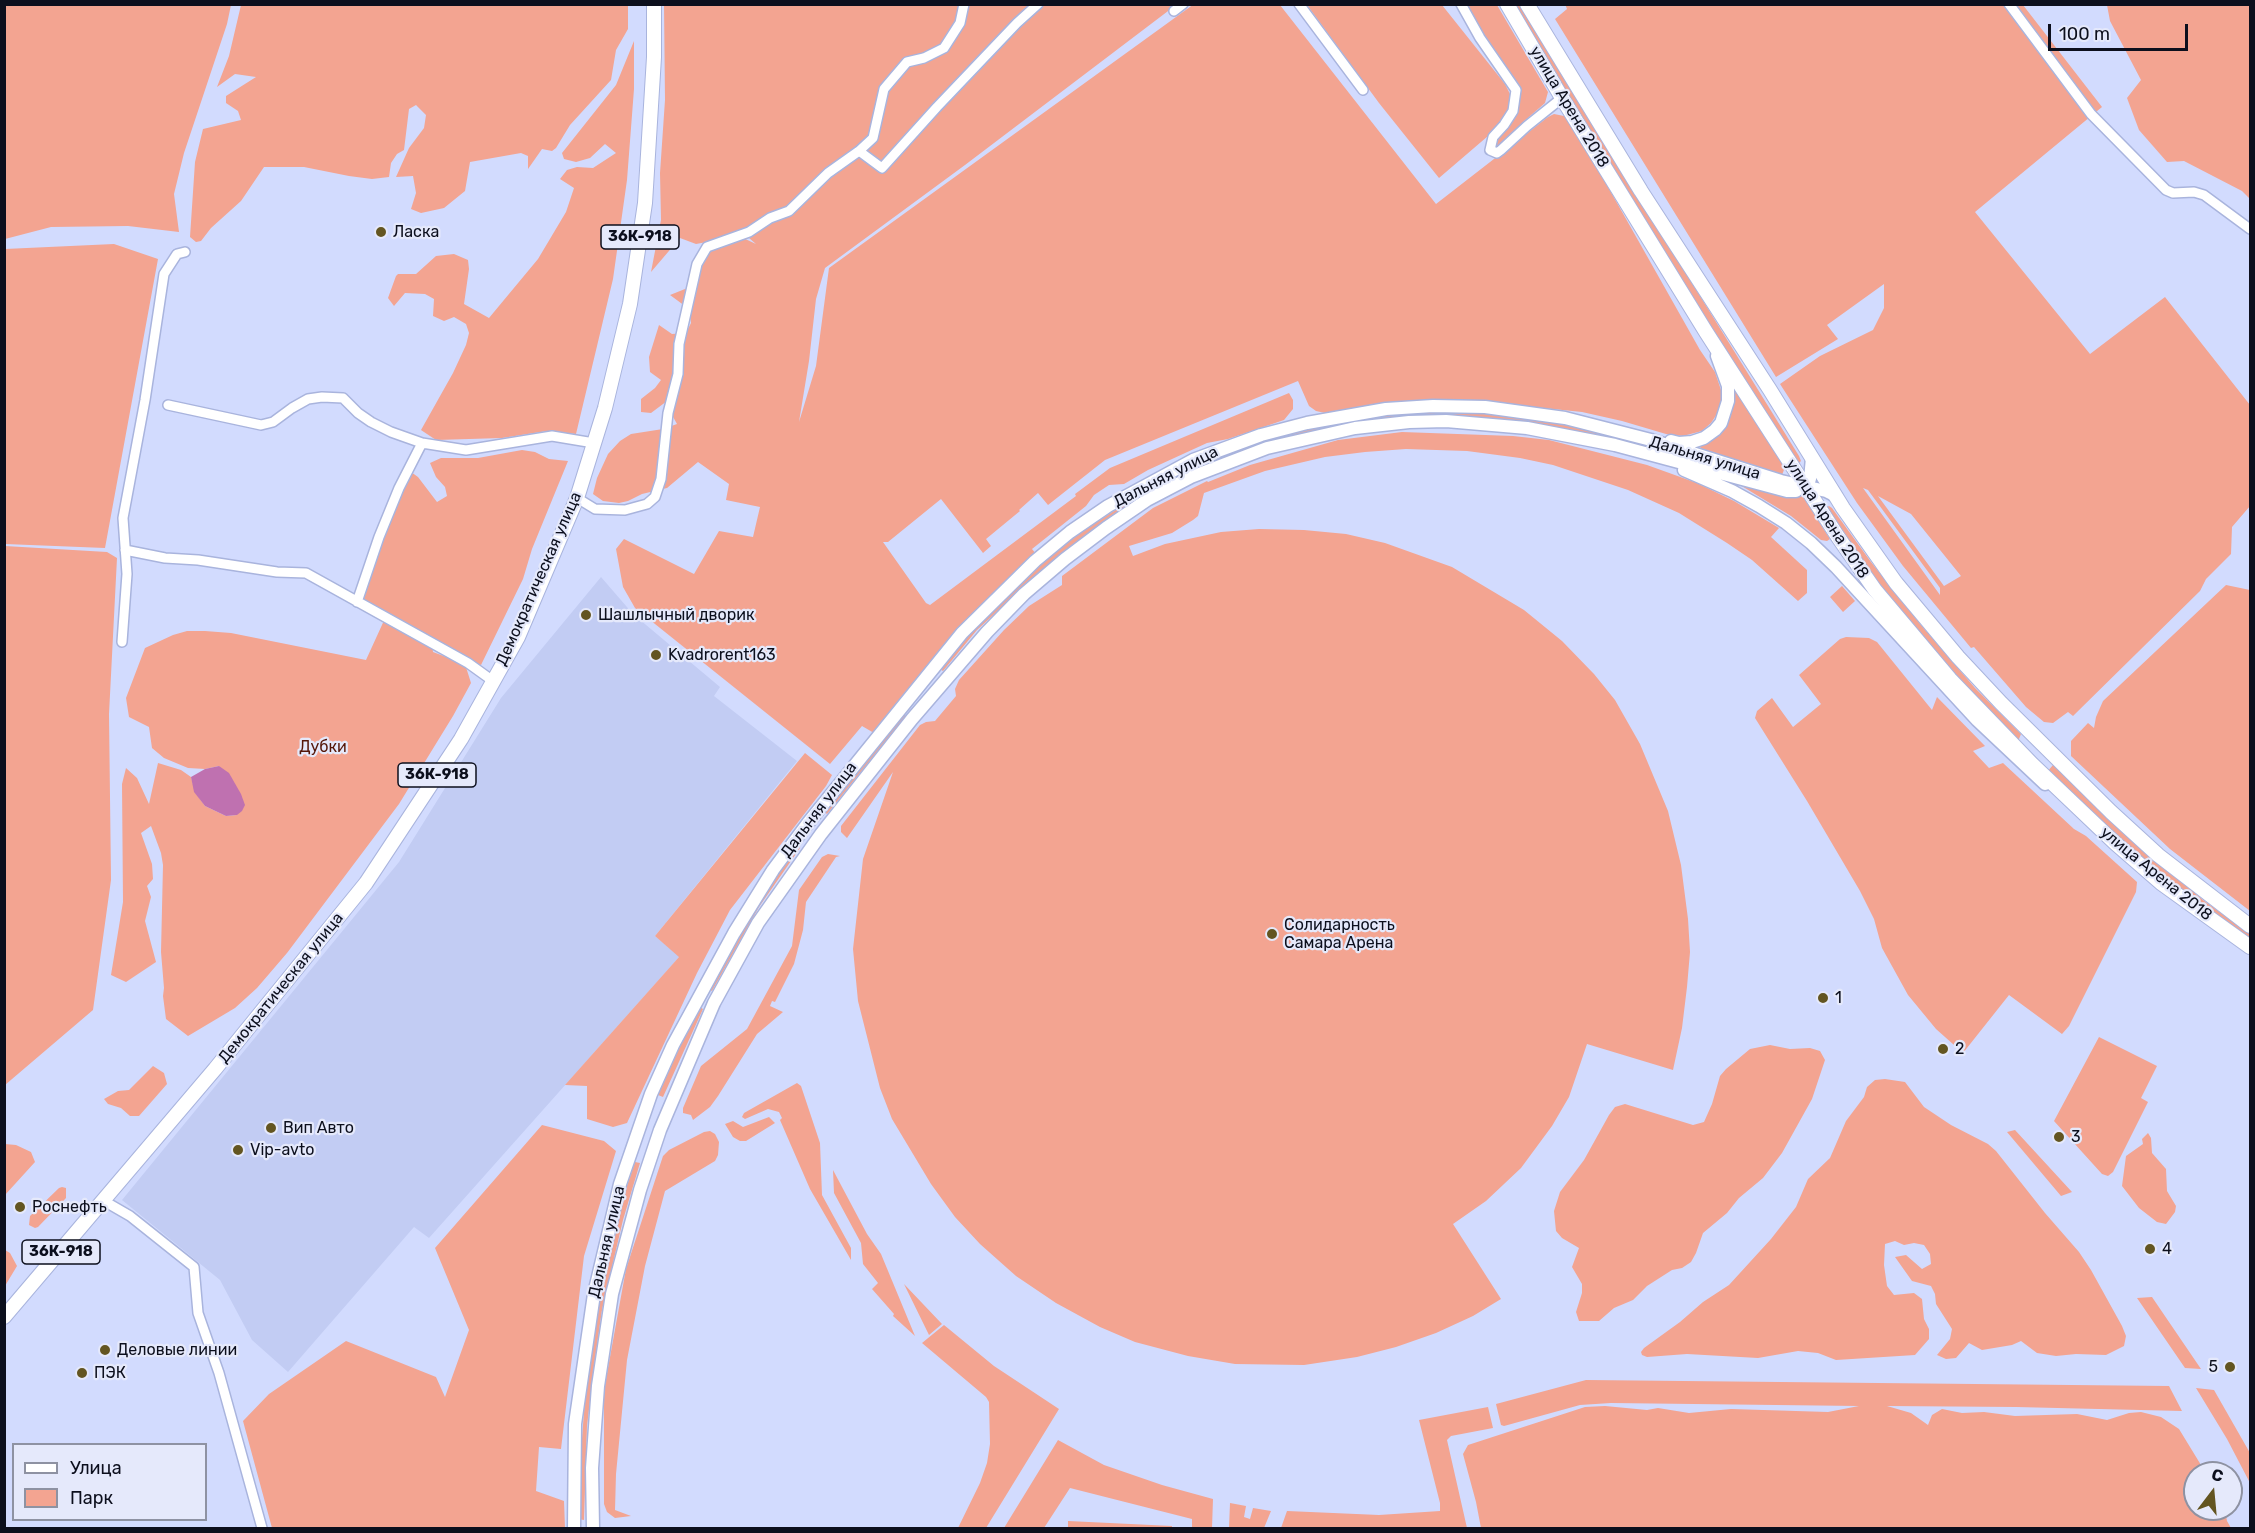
<!DOCTYPE html>
<meta charset="utf-8">
<style>
body{margin:0}
#map{position:relative;width:2255px;height:1533px;overflow:hidden;background:#d2dbfe;font-family:Rubik,sans-serif}
canvas{display:block}
.frame{position:absolute;inset:0;border:6px solid #0c0f1d;pointer-events:none}
.legend{position:absolute;left:12px;top:1443px;width:195px;height:78px;box-sizing:border-box;background:#e5e9fb;border:2px solid #8e92a2;margin:0;padding:8px 10px;list-style:none;font-size:18px;color:#0c0f1d}
.legend li{display:flex;align-items:center;gap:12px;height:30px}
.legend b{width:30px;border:2px solid #8e92a2}
.north{position:absolute;left:2183px;top:1461px;width:60px;height:60px;box-sizing:border-box;background:#e5e9fb;border:2px solid #8e92a2;border-radius:50%;rotate:16deg;font-size:16px;font-weight:700;line-height:24px;text-align:center;color:#0c0f1d}
.north::after{content:'';display:block;margin:auto;width:21px;height:27px;background:#635521;clip-path:polygon(50% 0,100% 100%,50% 72%,0 100%)}
.scale{position:absolute;left:2048px;top:24px;width:140px;height:27px;box-sizing:border-box;border:3px solid #0c0f1d;border-top:0;padding-left:8px;font-size:18px;line-height:21px;white-space:nowrap;color:#0c0f1d;-webkit-text-stroke:4px #e5e9fb;paint-order:stroke}
</style>
<div id="map">
<canvas width="2255" height="1533"></canvas>
<div class="frame"></div>
<ul class="legend">
<li><b style="height:8px;background:#fff"></b>Улица</li>
<li><b style="height:16px;background:#f3a491"></b>Парк</li>
</ul>
<div class="north">С</div>
<div class="scale">100 m</div>
</div>
<script>
const context = document.querySelector('canvas').getContext('2d');
context.lineJoin = 'round';
function fill(path, color) {
  context.fillStyle = color;
  context.fill(path, 'evenodd');
}
function shape(rows) {
  const path = new Path2D();
  for (const r of rows) {
    path.moveTo(r[0], r[1]);
    for (let i = 2; i < r.length; i += 2) path.lineTo(r[i], r[i + 1]);
  }
  return path;
}
function strokePath(path, color, width, dash) {
  context.strokeStyle = color;
  context.lineWidth = width;
  context.lineCap = dash ? 'butt' : 'round';
  context.setLineDash(dash || []);
  context.stroke(path);
}
function drawText(font, color, halo, rows, align = 'center') {
  context.font = font + ' Rubik,sans-serif';
  context.lineWidth = 4.5;
  context.setLineDash([]);
  context.textBaseline = 'middle';
  context.strokeStyle = halo;
  context.fillStyle = color;
  for (const [text, x, y, turn = 0] of rows) {
    context.save();
    context.translate(x, y);
    context.rotate((+turn || 0) * Math.PI / 180);
    context.textAlign = isNaN(turn) ? turn : align;
    if (halo) context.strokeText(text, 0, 0);
    context.fillText(text, 0, 0);
    context.restore();
  }
}
fill(shape([
 [601,577,633,614,720,687,714,696,797,761,655,936,680,956,429,1238,414,1227,288,1372,252,1340,220,1280,122,1200,399,862,501,698]
]), '#c2ccf3');
fill(shape([
 [1194,4,1280,5,1436,204,1548,117,1554,114,1564,116,1573,125,1700,350,1715,372,1721,390,1721,402,1717,414,1711,423,1702,431,1683,436,1666,434,1622,421,1582,412,1475,401,1416,402,1367,406,1325,413,1316,411,1309,406,1298,381,1105,460,1048,505,1038,493,1019,510,1020,511,986,539,991,546,983,553,941,499,888,542,883,542,926,603,930,605,1076,496,1075,494,1110,468,1289,393,1293,400,1293,409,1284,420,1228,439,1207,443,1148,470,1124,484,1109,485,1094,495,1086,506,1032,549,1036,554,1007,580,980,607,874,733,862,726,830,764,635,608,623,587,616,549,624,539,694,574,719,531,753,537,760,507,726,500,729,484,698,462,667,488,642,494,628,501,619,503,603,501,593,494,597,478,608,454,620,441,631,434,663,429,677,424,672,415,679,392,651,413,641,412,641,399,655,388,661,380,650,372,649,357,659,325,672,334,686,333,691,323,689,309,670,295,695,285,699,259,717,245,741,237,756,244,749,238,769,223,718,240,696,244,680,238,651,272,661,220,660,173,665,100,664,5,1176,5,965,165,825,268,816,299,809,361,799,422,816,366,829,268],
 [1565,4,2023,5,2102,107,1975,212,2090,354,2165,297,2250,405,2250,506,2232,527,2231,554,2206,579,2200,591,2073,716,2068,712,2053,723,2044,722,2026,707,1974,647,1971,648,1903,566,1857,503,1780,384,1820,356,1873,330,1884,308,1884,284,1827,325,1838,339,1776,377,1555,19,1567,9],
 [1863,488,1868,490,1940,588,1940,595],
 [1878,496,1911,514,1961,576,1944,586],
 [4,5,231,5,227,24,184,153,174,194,179,232,128,226,51,227,5,239],
 [241,5,628,5,628,29,616,50,611,80,570,125,556,148,552,151,542,149,528,169,528,156,521,153,470,162,465,191,444,208,421,213,411,209,416,193,413,176,396,177,409,148,424,128,426,115,416,105,409,109,404,150,397,154,391,163,389,177,372,179,349,176,304,167,264,167,241,201,211,228,201,241,196,242,190,237,195,162,203,129,241,120,238,111,226,103,226,96,256,77,235,74,217,87,229,56],
 [1307,5,1442,5,1505,84,1514,102,1516,90,1501,60,1463,5,1497,5,1548,92,1545,103,1522,123,1512,140,1495,147,1493,137,1495,130,1439,178,1379,103],
 [1512,5,1520,5,1799,456,1801,461,1798,464,1791,457],
 [2107,5,2250,5,2250,199,2242,191,2184,161,2167,162,2139,130,2127,98,2141,80,2110,21],
 [634,41,634,89,627,180,613,279,576,434,547,431,502,438,436,440,421,430,453,373,466,345,469,333,466,324,454,317,444,321,433,316,434,299,425,294,405,293,394,306,388,298,396,276,398,274,416,274,436,256,454,254,468,260,469,269,464,304,489,318,538,259,566,212,574,188,560,179,567,170,577,167,593,168,616,153,605,144,590,158,576,162,564,159,562,153,616,85],
 [114,244,158,259,105,548,5,544,5,249],
 [1735,391,1738,391,1785,467,1782,475,1701,452,1700,445],
 [1463,412,1540,419,1615,435,1780,485,1608,438,1557,427,1510,420,1451,418,1348,425,1171,484,1169,478,1221,453,1334,423,1406,413],
 [1402,432,1513,436,1549,440,1647,465,1697,483,1734,501,1779,528,1771,537,1807,570,1807,593,1798,601,1752,560,1727,543,1679,513,1628,490,1553,465,1520,458,1467,451,1406,449,1365,452,1325,457,1265,471,1204,493,1198,516,1193,520,1172,533,1129,546,1133,556,1165,544,1221,532,1259,529,1304,530,1346,534,1385,543,1452,567,1524,610,1562,641,1594,674,1615,700,1640,744,1668,811,1681,865,1688,919,1690,952,1687,987,1682,1028,1673,1070,1587,1044,1569,1097,1552,1126,1521,1168,1486,1201,1453,1224,1501,1299,1473,1316,1436,1333,1396,1347,1357,1357,1304,1365,1235,1364,1188,1356,1135,1342,1100,1327,1056,1303,1016,1276,980,1244,955,1217,931,1184,892,1119,880,1088,858,1001,853,949,863,859,893,772,847,838,841,832,841,826,920,725,926,722,935,721,956,696,955,689,959,680,1004,630,1029,606,1062,585,1062,576,1153,508,1207,481,1208,482,1250,465,1338,440],
 [522,450,535,452,549,459,568,461,532,549,523,579,481,665,432,644,433,652,465,664,471,683,453,716,399,804,287,953,257,988,235,1008,188,1036,166,1019,163,996,164,988,161,952,163,865,161,853,151,826,141,833,152,864,153,879,147,886,151,897,145,921,156,962,126,982,111,975,123,902,122,784,126,768,137,778,149,804,158,763,181,770,191,777,195,792,205,806,226,816,237,815,219,766,205,769,188,768,164,758,152,748,149,727,129,717,126,698,145,648,173,635,187,631,205,631,231,633,366,660,387,614,362,601,389,518,411,472,418,477,437,502,447,496,445,487,436,477,430,463,441,458,478,458],
 [1742,482,1802,495,1830,539,1827,541,1821,540,1791,516,1740,485],
 [1150,488,1153,493,1035,577,977,630,943,671,938,668,992,609,1052,554,1084,530],
 [1829,506,1832,508,1871,562,1921,625,1975,688,2021,734,2019,739,2017,739,1949,669,1889,600,1829,518,1827,507],
 [5,546,107,552,117,558,109,714,111,880,93,1010,5,1085],
 [2226,585,2250,590,2250,911,2170,849,2071,756,2071,741,2088,723,2094,728,2096,717,2103,701],
 [1842,586,1855,601,1843,612,1830,597],
 [1846,637,1869,638,1877,642,1932,710,1937,697,1985,746,1973,751,1989,768,2003,763,2074,829,2086,836,2137,882,2136,892,2069,1026,2062,1034,2009,995,1963,1053,1936,1029,1908,995,1882,948,1874,919,1860,891,1807,801,1755,718,1757,711,1772,698,1793,727,1821,704,1799,675,1840,639],
 [902,713,906,716,827,814,822,810],
 [805,753,832,775,826,786,730,910,697,973,627,1123,613,1127,587,1119,587,1086,565,1085,679,957,655,936],
 [2053,765,2133,841,2203,900,2250,934,2250,943,2193,904,2120,841,2047,772],
 [797,844,800,848,759,907,712,991,707,988,730,946],
 [828,854,840,856,836,857,806,902,803,930,794,964,775,1002,772,1001,770,1006,783,1012,757,1034,718,1096,710,1107,693,1120,691,1115,683,1113,683,1108,701,1066,747,1029,792,946,799,890,822,857],
 [698,1006,703,1009,663,1097,658,1095],
 [2099,1037,2157,1066,2141,1098,2148,1102,2113,1172,2108,1176,2102,1174,2054,1121],
 [1770,1045,1790,1049,1810,1048,1820,1051,1825,1060,1812,1099,1782,1153,1763,1178,1739,1198,1727,1213,1703,1233,1696,1253,1691,1262,1682,1268,1672,1270,1647,1286,1633,1300,1614,1308,1599,1321,1579,1321,1576,1312,1582,1293,1582,1284,1572,1267,1579,1248,1562,1238,1556,1231,1554,1211,1560,1192,1584,1160,1609,1115,1615,1107,1625,1104,1693,1125,1704,1122,1712,1104,1720,1076,1726,1069,1750,1049],
 [153,1066,164,1073,167,1084,139,1116,130,1116,121,1108,108,1104,104,1099,118,1091,129,1090],
 [1885,1079,1905,1082,1924,1107,1951,1125,1988,1144,1996,1151,2045,1213,2079,1252,2091,1270,2122,1326,2126,1336,2124,1346,2106,1355,2076,1354,2056,1356,2037,1353,2021,1341,2012,1345,1982,1350,1969,1343,1956,1358,1946,1359,1937,1355,1950,1339,1952,1329,1936,1304,1935,1294,1931,1286,1912,1281,1895,1257,1906,1255,1922,1269,1931,1264,1930,1254,1924,1245,1914,1243,1904,1245,1895,1241,1885,1244,1884,1265,1887,1286,1894,1295,1914,1293,1922,1299,1924,1319,1929,1329,1929,1339,1915,1355,1836,1360,1818,1353,1798,1351,1758,1358,1687,1354,1647,1357,1642,1355,1641,1352,1644,1348,1680,1322,1703,1302,1729,1285,1771,1239,1796,1207,1808,1179,1830,1158,1846,1121,1864,1097,1867,1087,1875,1080],
 [797,1083,801,1086,820,1143,822,1195,851,1248,851,1260,810,1189,780,1120,782,1118,779,1112,768,1109,745,1119,742,1117,744,1113],
 [769,1117,775,1123,746,1141,740,1141,733,1137,725,1124,733,1121,743,1127],
 [542,1125,604,1141,616,1151,584,1256,561,1449,539,1447,536,1491,564,1501,565,1528,272,1528,243,1421,269,1394,346,1341,436,1377,445,1397,469,1330,435,1248],
 [2015,1130,2072,1192,2061,1196,2007,1132],
 [710,1131,715,1134,719,1142,718,1155,715,1161,665,1191,645,1266,627,1360,616,1474,615,1510,631,1516,615,1518,607,1512,604,1504,604,1390,626,1269,663,1156,669,1150,704,1132],
 [2148,1133,2151,1138,2152,1153,2166,1169,2167,1191,2176,1206,2175,1212,2166,1224,2157,1222,2139,1208,2122,1186,2126,1156,2143,1144,2142,1139],
 [5,1144,16,1145,31,1152,35,1162,5,1195],
 [635,1162,640,1163,623,1220,602,1310,595,1359,587,1426,584,1520,578,1519,580,1464,585,1399,593,1334,620,1206],
 [833,1170,867,1234,881,1254,915,1336,893,1316,894,1314,872,1289,878,1283,863,1264,861,1243,834,1193],
 [62,1187,66,1188,66,1198,38,1227,35,1228,29,1225,30,1216,59,1188],
 [5,1250,10,1253,17,1266,5,1286],
 [904,1284,942,1324,929,1335],
 [2152,1297,2201,1369,2185,1368,2137,1298],
 [944,1325,994,1366,1059,1409,986,1528,958,1528,980,1483,987,1463,990,1444,989,1402,986,1397,922,1343],
 [1586,1380,2169,1386,2182,1411,2016,1407,1887,1406,1911,1413,1928,1425,1932,1415,1942,1409,1962,1413,1984,1412,2015,1416,2077,1414,2107,1420,2129,1413,2141,1412,2161,1417,2179,1429,2201,1465,2214,1473,2195,1473,2195,1509,2225,1509,2227,1521,2231,1528,1481,1528,1476,1502,1463,1454,1468,1445,1585,1407,1605,1406,1647,1410,1658,1408,1689,1413,1731,1409,1828,1412,1859,1406,1611,1403,1580,1405,1504,1426,1501,1425,1496,1404],
 [2196,1388,2214,1390,2250,1453,2250,1483,2227,1439],
 [1488,1407,1493,1428,1451,1436,1447,1440,1467,1528,1281,1528,1287,1511,1379,1515,1440,1511,1440,1503,1419,1420],
 [1058,1440,1104,1465,1162,1485,1213,1499,1212,1528,1192,1528,1192,1519,1070,1488,1044,1528,1004,1528],
 [1230,1503,1246,1506,1244,1517,1250,1519,1253,1508,1271,1511,1264,1528,1229,1528],
 [1068,1521,1172,1526,1172,1528,1068,1528]
]), '#f3a491');
fill(shape([
 [219,766,229,773,241,794,245,805,242,811,237,815,226,816,205,806,194,792,191,777,205,769]
]), '#bf71b0');
const street = shape([
 [1299,4,1363,90],
 [1461,4,1480,38,1516,90,1513,111,1504,125,1493,137,1490,150,1497,153,1501,150,1527,126,1562,98],
 [2009,4,2091,114,2166,190,2173,193,2194,192,2204,195,2250,229],
 [1174,11,1183,4],
 [859,151,873,138,884,89,907,62,924,58,944,48,960,23,964,4],
 [168,405,261,425,273,422,292,408,308,399,322,397,343,398,358,413,371,422,391,432,422,443,466,450,552,436,594,443],
 [577,498,595,509,625,510,647,504,655,497,661,479,668,413,678,374,679,344,697,264,707,247,749,232,770,218,789,211,828,173,859,151,882,168,937,107,1017,23,1038,4],
 [125,550,165,558,198,560,277,572,306,573,468,663,493,681],
 [357,602,379,537,399,488,422,443],
 [122,642,127,574,123,518,145,400,164,274,177,254,185,252],
 [104,1201,130,1216,194,1267,198,1313,219,1373,262,1528]
]);
const secondary = shape([
 [1671,441,1679,443,1692,442,1704,438,1715,430,1721,423,1728,401,1728,386,1717,356],
 [1684,470,1732,491,1759,506,1786,523,1811,543,1836,567,1977,720,2045,784],
 [574,1528,575,1424,594,1294,620,1184,651,1094,673,1045,734,933,773,870,808,823,962,633,1035,561,1070,532,1108,506,1193,460,1261,435,1307,423,1386,409,1433,406,1485,407,1565,418,1651,440,1781,481,1826,491,1836,496],
 [593,1528,592,1468,598,1386,612,1294,640,1190,660,1130,714,1003,758,923,821,834,912,719,987,632,1024,594,1065,559,1106,528,1147,500,1191,477,1267,448,1355,428,1409,422,1446,421,1527,428,1615,445,1787,491,1796,491,1810,479,1812,458]
]);
const primary = shape([
 [1507,4,1562,98,1706,332,1838,537,1875,590,1950,679,2032,764,2115,843,2161,883,2250,947],
 [1527,4,1641,191,1770,390,1843,508,1896,583,1958,657,2001,703,2111,812,2158,855,2250,926],
 [4,1317,215,1069,366,883,461,739,518,637,577,498,605,408,630,304,645,203,654,57,654,4]
]);
strokePath(street, '#a9b4dd', 12);
strokePath(secondary, '#a9b4dd', 15);
strokePath(primary, '#a9b4dd', 16);
strokePath(street, '#fff', 9);
strokePath(secondary, '#fff', 12);
strokePath(primary, '#fff', 14);
for (const [x, y, r, color] of [
 [381,232,6,"#635521"],
 [586,615,6,"#635521"],
 [656,655,6,"#635521"],
 [1272,934,6,"#635521"],
 [1823,998,6,"#635521"],
 [1943,1049,6,"#635521"],
 [271,1128,6,"#635521"],
 [2059,1137,6,"#635521"],
 [238,1150,6,"#635521"],
 [20,1207,6,"#635521"],
 [2150,1249,6,"#635521"],
 [105,1350,6,"#635521"],
 [2230,1367,6,"#635521"],
 [82,1373,6,"#635521"]
]) {
  const dot = new Path2D();
  dot.arc(x, y, r, 0, 2 * Math.PI);
  context.fillStyle = color;
  context.fill(dot);
  strokePath(dot, '#e5e9fb', 2);
}
for (const [x, y, w] of [
 [640,237,78],
 [437,775,78],
 [61,1252,78]
]) {
  const box = new Path2D();
  box.roundRect(x - w / 2, y - 12, w, 24, 4.5);
  context.fillStyle = '#e5e9fb';
  context.fill(box);
  strokePath(box, '#0c0f1d', 1.5);
}
drawText('bold 15px', '#0c0f1d', null, [
 ["36К-918",640,237],
 ["36К-918",437,775],
 ["36К-918",61,1252]
]);
drawText('16px', '#0c0f1d', '#e5e9fb', [
 ["улица Арена 2018",1569,107,59],
 ["Дальняя улица",1705,458,17],
 ["Дальняя улица",1166,477,-27],
 ["улица Арена 2018",1827,519,57],
 ["Демократическая улица",539,579,-66],
 ["Дальняя улица",819,810,-53],
 ["улица Арена 2018",2156,874,39],
 ["Демократическая улица",281,988,-51],
 ["Дальняя улица",607,1242,-77]
]);
drawText('16px', '#0c0f1d', '#e5e9fb', [
 ["Ласка",393,232],
 ["Шашлычный дворик",598,615],
 ["Kvadrorent163",668,655],
 ["Солидарность",1284,925],
 ["Самара Арена",1284,943],
 ["1",1835,998],
 ["2",1955,1049],
 ["Вип Авто",283,1128],
 ["3",2071,1137],
 ["Vip-avto",250,1150],
 ["Роснефть",32,1207],
 ["4",2162,1249],
 ["Деловые линии",117,1350],
 ["5",2218,1367,"right"],
 ["ПЭК",94,1373]
], 'left');
drawText('16px', '#551709', '#e5e9fb', [
 ["Дубки",323,747]
]);
</script>
